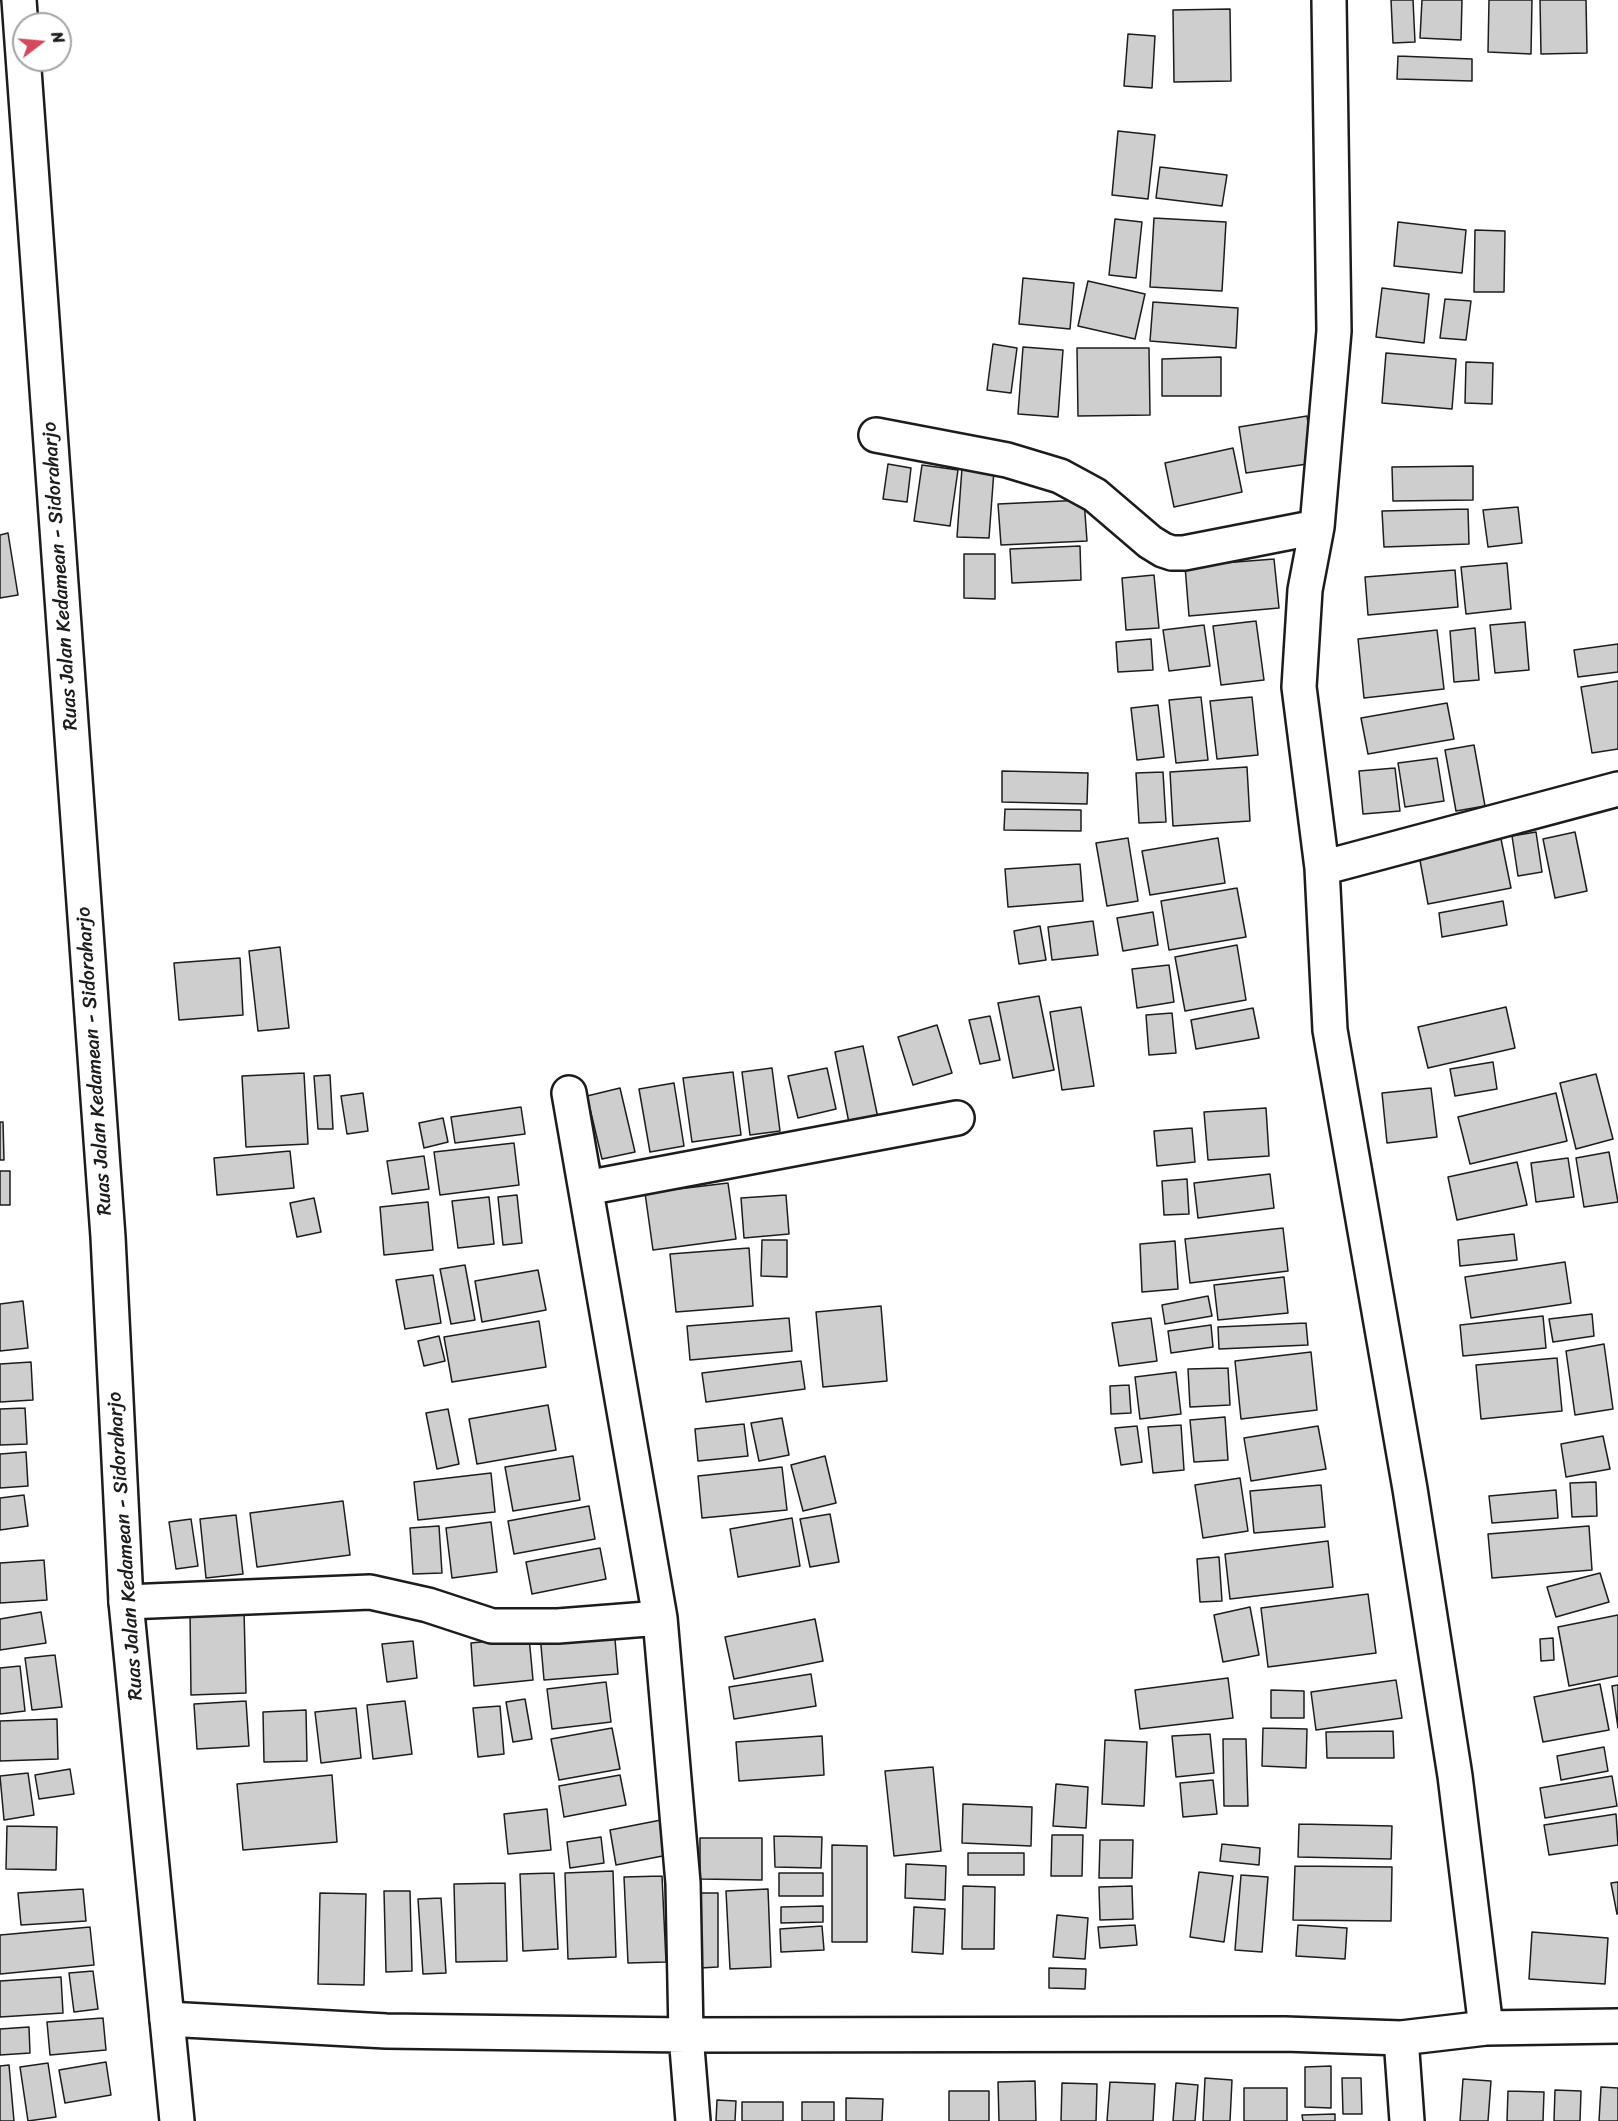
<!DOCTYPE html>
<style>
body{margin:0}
#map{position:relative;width:1618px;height:2121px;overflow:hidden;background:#fff;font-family:Sriracha,sans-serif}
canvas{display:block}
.north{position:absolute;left:12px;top:12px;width:60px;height:60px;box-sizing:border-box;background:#fff;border:2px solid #a4a4a4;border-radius:50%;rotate:74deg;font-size:16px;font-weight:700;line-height:24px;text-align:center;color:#1c1c1c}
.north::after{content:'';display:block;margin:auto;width:21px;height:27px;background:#d1495b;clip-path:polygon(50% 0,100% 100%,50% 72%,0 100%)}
</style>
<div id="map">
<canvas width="1618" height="2121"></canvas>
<div class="north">N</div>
</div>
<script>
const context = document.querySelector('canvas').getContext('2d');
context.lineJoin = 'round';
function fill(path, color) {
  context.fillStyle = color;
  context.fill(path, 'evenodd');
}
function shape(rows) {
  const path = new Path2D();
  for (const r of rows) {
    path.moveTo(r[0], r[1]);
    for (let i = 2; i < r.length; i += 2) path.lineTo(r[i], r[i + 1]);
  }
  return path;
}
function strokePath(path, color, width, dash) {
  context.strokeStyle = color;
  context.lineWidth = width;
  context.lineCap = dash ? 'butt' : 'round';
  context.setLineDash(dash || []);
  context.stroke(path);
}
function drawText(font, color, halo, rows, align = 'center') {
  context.font = font + ' Sriracha,sans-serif';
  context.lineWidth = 4.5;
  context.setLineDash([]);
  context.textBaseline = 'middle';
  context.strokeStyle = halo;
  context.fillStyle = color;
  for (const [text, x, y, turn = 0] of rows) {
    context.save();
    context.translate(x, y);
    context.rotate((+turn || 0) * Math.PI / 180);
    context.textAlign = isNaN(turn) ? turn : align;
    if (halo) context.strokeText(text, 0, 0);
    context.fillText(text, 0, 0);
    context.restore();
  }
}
const building = shape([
 [1391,0,1413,0,1415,42,1393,43,1391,0],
 [1422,0,1462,0,1461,40,1420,38,1422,0],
 [1489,0,1532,0,1531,54,1488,52,1489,0],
 [1540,0,1586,0,1587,53,1541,54,1540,0],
 [1230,9,1231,81,1174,82,1173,10,1230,9],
 [1128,34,1155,36,1152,88,1124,86,1128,34],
 [1398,56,1472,59,1472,81,1397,79,1398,56],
 [1118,131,1155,135,1148,199,1112,195,1118,131],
 [1160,167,1227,175,1222,206,1156,198,1160,167],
 [1154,218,1226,222,1222,291,1150,287,1154,218],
 [1115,219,1142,222,1136,278,1109,275,1115,219],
 [1398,222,1466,230,1462,273,1394,266,1398,222],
 [1475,230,1505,231,1504,292,1474,292,1475,230],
 [1023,278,1074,283,1070,329,1019,324,1023,278],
 [1088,281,1145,294,1135,339,1078,326,1088,281],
 [1382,288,1429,294,1424,343,1376,337,1382,288],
 [1445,299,1471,301,1466,340,1440,338,1445,299],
 [1153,302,1238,308,1236,348,1150,341,1153,302],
 [993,344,1017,348,1011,393,987,390,993,344],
 [1023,347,1063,350,1058,417,1018,414,1023,347],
 [1077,348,1149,348,1150,415,1078,416,1077,348],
 [1386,353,1456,359,1452,409,1382,403,1386,353],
 [1221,357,1221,396,1162,396,1162,359,1221,357],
 [1466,362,1493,363,1492,404,1465,403,1466,362],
 [1307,416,1314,463,1246,473,1239,427,1307,416],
 [1233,448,1242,492,1174,507,1165,463,1233,448],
 [888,464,911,468,907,502,883,499,888,464],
 [922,465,958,470,950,526,914,521,922,465],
 [1473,466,1473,500,1393,501,1392,467,1473,466],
 [962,468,994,470,989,538,957,537,962,468],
 [1084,500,1087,541,1001,545,998,504,1084,500],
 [1518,507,1522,543,1488,547,1483,510,1518,507],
 [1468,509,1469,544,1384,547,1382,511,1468,509],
 [8,533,18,595,0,598,0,535,8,533],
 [1080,546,1081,580,1012,583,1010,549,1080,546],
 [964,554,995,554,995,599,964,598,964,554],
 [1274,559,1279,608,1189,616,1185,566,1274,559],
 [1507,563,1511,609,1466,614,1461,567,1507,563],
 [1455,570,1458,607,1368,615,1365,577,1455,570],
 [1154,575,1159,628,1126,630,1122,578,1154,575],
 [1256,621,1264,680,1221,685,1213,626,1256,621],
 [1525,622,1529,670,1495,673,1490,625,1525,622],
 [1204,625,1210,666,1169,671,1163,630,1204,625],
 [1475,628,1479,680,1454,682,1450,631,1475,628],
 [1437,630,1444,689,1364,698,1358,639,1437,630],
 [1151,639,1153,670,1118,672,1116,642,1151,639],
 [1618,644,1618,672,1578,677,1574,650,1618,644],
 [1618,681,1618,749,1592,753,1581,687,1618,681],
 [1201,697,1208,760,1176,763,1169,700,1201,697],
 [1252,697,1258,755,1217,759,1210,701,1252,697],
 [1447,703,1454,739,1368,754,1361,718,1447,703],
 [1158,705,1164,757,1137,760,1131,708,1158,705],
 [1474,745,1485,806,1456,811,1445,750,1474,745],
 [1437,758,1444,801,1405,807,1398,763,1437,758],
 [1247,767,1250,821,1173,826,1170,772,1247,767],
 [1395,768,1400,811,1363,814,1359,771,1395,768],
 [1002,771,1088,773,1087,804,1002,802,1002,771],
 [1163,772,1166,822,1139,823,1136,773,1163,772],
 [1005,809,1081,810,1081,831,1004,830,1005,809],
 [1536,832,1542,872,1518,876,1512,836,1536,832],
 [1575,832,1587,891,1555,898,1543,839,1575,832],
 [1128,838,1138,901,1107,906,1096,843,1128,838],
 [1218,838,1225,883,1150,895,1142,851,1218,838],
 [1501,839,1511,888,1428,904,1419,855,1501,839],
 [1080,864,1083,901,1008,907,1005,869,1080,864],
 [1237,888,1246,937,1169,950,1161,901,1237,888],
 [1503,901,1507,925,1442,937,1439,913,1503,901],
 [1153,912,1158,945,1123,951,1117,918,1153,912],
 [1093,921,1098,955,1052,960,1048,927,1093,921],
 [1040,926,1046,960,1019,964,1014,931,1040,926],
 [1237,945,1246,1000,1185,1011,1175,957,1237,945],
 [280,947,289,1028,258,1031,249,951,280,947],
 [240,958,243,1015,179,1020,174,963,240,958],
 [1169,965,1174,1002,1137,1008,1132,969,1169,965],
 [1039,996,1054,1070,1013,1078,998,1003,1039,996],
 [1081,1007,1094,1086,1062,1090,1050,1012,1081,1007],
 [1506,1007,1515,1048,1428,1068,1418,1027,1506,1007],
 [1253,1008,1259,1038,1196,1049,1191,1020,1253,1008],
 [1172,1013,1176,1053,1149,1055,1146,1015,1172,1013],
 [990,1016,1000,1060,980,1064,969,1020,990,1016],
 [937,1025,952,1073,913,1085,898,1037,937,1025],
 [863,1046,879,1123,850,1128,835,1052,863,1046],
 [1493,1062,1497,1089,1455,1096,1450,1069,1493,1062],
 [772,1068,780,1131,750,1135,742,1072,772,1068],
 [827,1068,836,1109,798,1118,788,1076,827,1068],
 [733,1072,741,1135,692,1142,683,1078,733,1072],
 [304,1073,308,1144,246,1147,242,1076,304,1073],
 [1596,1074,1613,1139,1576,1149,1560,1083,1596,1074],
 [330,1075,333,1129,318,1129,314,1076,330,1075],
 [674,1083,684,1146,650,1152,639,1089,674,1083],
 [620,1088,635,1152,602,1159,587,1096,620,1088],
 [1431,1088,1437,1137,1387,1143,1382,1093,1431,1088],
 [363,1093,368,1131,347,1134,341,1096,363,1093],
 [1556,1093,1567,1141,1470,1164,1458,1117,1556,1093],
 [521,1107,525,1134,455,1143,451,1117,521,1107],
 [1266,1108,1269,1156,1208,1160,1204,1112,1266,1108],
 [443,1118,448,1142,424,1148,419,1123,443,1118],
 [0,1122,3,1122,4,1160,0,1160,0,1122],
 [1192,1128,1195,1162,1157,1166,1154,1131,1192,1128],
 [514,1143,519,1185,440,1195,434,1152,514,1143],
 [290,1151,294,1188,217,1195,214,1158,290,1151],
 [1609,1152,1618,1202,1584,1207,1576,1158,1609,1152],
 [424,1156,429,1189,392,1194,387,1161,424,1156],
 [1568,1158,1574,1197,1536,1202,1531,1163,1568,1158],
 [1517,1162,1527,1205,1457,1220,1448,1177,1517,1162],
 [0,1171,10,1171,10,1205,0,1205,0,1171],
 [1270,1174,1274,1208,1198,1218,1194,1183,1270,1174],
 [1187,1179,1189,1214,1164,1215,1162,1181,1187,1179],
 [728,1183,736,1239,653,1250,645,1193,728,1183],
 [517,1195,522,1243,503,1245,498,1197,517,1195],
 [786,1195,789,1234,744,1238,741,1198,786,1195],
 [489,1197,494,1244,458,1248,452,1201,489,1197],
 [314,1198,321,1232,297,1237,290,1203,314,1198],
 [428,1202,433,1250,384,1255,380,1207,428,1202],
 [1283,1228,1288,1271,1190,1283,1185,1239,1283,1228],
 [1514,1234,1517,1260,1460,1266,1458,1240,1514,1234],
 [762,1240,787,1240,787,1277,761,1276,762,1240],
 [1175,1241,1178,1289,1142,1292,1140,1244,1175,1241],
 [749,1248,753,1306,676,1312,670,1254,749,1248],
 [1565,1262,1571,1303,1471,1318,1465,1277,1565,1262],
 [465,1265,475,1320,451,1324,440,1269,465,1265],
 [538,1270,546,1310,482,1322,475,1281,538,1270],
 [433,1275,441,1323,405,1329,396,1280,433,1275],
 [1284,1277,1288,1313,1218,1320,1214,1285,1284,1277],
 [1208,1296,1212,1316,1165,1324,1162,1305,1208,1296],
 [23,1301,28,1348,0,1351,0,1304,23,1301],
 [881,1306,887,1381,823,1387,816,1312,881,1306],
 [1592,1314,1594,1336,1553,1342,1549,1319,1592,1314],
 [1543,1316,1546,1348,1463,1356,1460,1325,1543,1316],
 [789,1318,792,1351,690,1360,687,1326,789,1318],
 [1151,1318,1157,1361,1119,1366,1112,1323,1151,1318],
 [539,1321,546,1367,452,1382,444,1337,539,1321],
 [1306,1323,1308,1345,1219,1349,1218,1327,1306,1323],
 [1211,1325,1213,1347,1171,1353,1168,1331,1211,1325],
 [439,1336,445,1361,424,1366,418,1341,439,1336],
 [1604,1344,1613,1409,1575,1415,1566,1351,1604,1344],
 [1311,1352,1317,1410,1241,1419,1235,1361,1311,1352],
 [1557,1358,1562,1411,1481,1419,1476,1365,1557,1358],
 [801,1361,805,1389,706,1402,702,1373,801,1361],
 [31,1362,33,1400,0,1402,0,1364,31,1362],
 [1228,1368,1230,1405,1190,1407,1188,1369,1228,1368],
 [1176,1372,1181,1414,1140,1419,1135,1377,1176,1372],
 [1129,1385,1131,1413,1111,1414,1110,1386,1129,1385],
 [548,1405,556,1450,477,1464,469,1419,548,1405],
 [25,1408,27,1444,0,1445,0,1409,25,1408],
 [448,1409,459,1464,437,1469,426,1413,448,1409],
 [1225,1417,1228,1460,1194,1462,1190,1420,1225,1417],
 [782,1418,789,1455,759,1461,751,1423,782,1418],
 [744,1424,748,1456,698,1461,695,1429,744,1424],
 [1181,1425,1184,1470,1153,1473,1148,1427,1181,1425],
 [1137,1426,1142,1462,1121,1465,1115,1428,1137,1426],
 [1318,1426,1326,1469,1251,1481,1244,1438,1318,1426],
 [1603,1436,1610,1469,1566,1477,1561,1444,1603,1436],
 [26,1452,28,1486,0,1488,0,1454,26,1452],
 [573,1456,580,1500,513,1511,505,1467,573,1456],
 [825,1456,836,1503,803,1511,791,1465,825,1456],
 [782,1467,787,1510,702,1518,698,1476,782,1467],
 [491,1473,495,1512,418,1520,414,1482,491,1473],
 [1240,1478,1248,1531,1203,1538,1195,1485,1240,1478],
 [1596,1482,1597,1516,1572,1517,1570,1483,1596,1482],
 [1321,1485,1325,1527,1254,1533,1250,1491,1321,1485],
 [1556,1490,1558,1518,1492,1523,1489,1496,1556,1490],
 [24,1495,28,1526,0,1530,0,1498,24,1495],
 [343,1501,350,1555,257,1567,250,1513,343,1501],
 [589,1506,595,1539,514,1554,508,1521,589,1506],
 [830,1514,839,1562,810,1567,800,1519,830,1514],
 [236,1515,243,1574,206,1578,200,1519,236,1515],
 [792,1518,800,1566,738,1577,730,1529,792,1518],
 [191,1519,198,1566,176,1569,169,1522,191,1519],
 [491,1522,497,1572,452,1578,446,1528,491,1522],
 [439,1526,442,1573,413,1574,410,1528,439,1526],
 [1589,1526,1592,1570,1492,1578,1488,1534,1589,1526],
 [1328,1541,1333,1587,1230,1599,1225,1554,1328,1541],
 [600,1548,606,1579,532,1594,526,1562,600,1548],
 [1219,1557,1222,1601,1200,1602,1197,1559,1219,1557],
 [44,1560,47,1600,0,1603,0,1563,44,1560],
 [1600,1573,1609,1602,1556,1617,1547,1587,1600,1573],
 [1368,1594,1376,1653,1268,1667,1261,1608,1368,1594],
 [1250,1607,1259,1655,1223,1662,1214,1615,1250,1607],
 [244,1610,246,1693,191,1695,190,1611,244,1610],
 [41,1612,46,1643,0,1650,0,1619,41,1612],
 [1618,1615,1618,1676,1569,1686,1558,1627,1618,1615],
 [815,1619,823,1661,734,1679,725,1637,815,1619],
 [614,1628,618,1674,544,1680,540,1634,614,1628],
 [529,1637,533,1680,474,1686,471,1643,529,1637],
 [1553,1638,1554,1660,1541,1661,1540,1639,1553,1638],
 [413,1641,417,1678,387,1682,382,1644,413,1641],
 [55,1655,62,1707,32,1710,25,1658,55,1655],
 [20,1666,25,1711,0,1714,0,1668,20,1666],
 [811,1674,816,1706,734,1719,729,1687,811,1674],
 [1228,1678,1233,1718,1140,1729,1135,1690,1228,1678],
 [1396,1680,1402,1718,1316,1730,1311,1692,1396,1680],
 [606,1682,611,1722,552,1729,547,1689,606,1682],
 [1600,1684,1609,1730,1543,1742,1534,1697,1600,1684],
 [1618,1685,1618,1728,1612,1686,1618,1685],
 [1271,1690,1304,1691,1304,1718,1271,1718,1271,1690],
 [525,1699,532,1739,513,1742,506,1702,525,1699],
 [246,1701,249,1746,197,1749,194,1704,246,1701],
 [405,1701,412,1754,373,1759,367,1705,405,1701],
 [500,1706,504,1754,478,1757,473,1708,500,1706],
 [356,1708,361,1758,321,1763,315,1712,356,1708],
 [306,1710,307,1761,264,1762,263,1712,306,1710],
 [57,1719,58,1759,0,1761,0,1721,57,1719],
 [612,1728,620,1769,559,1780,551,1739,612,1728],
 [1263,1728,1307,1729,1306,1768,1262,1766,1263,1728],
 [1393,1731,1394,1758,1327,1758,1326,1732,1393,1731],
 [1210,1734,1214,1773,1176,1777,1172,1736,1210,1734],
 [822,1736,824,1775,739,1781,736,1742,822,1736],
 [1223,1739,1246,1739,1248,1806,1224,1806,1223,1739],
 [1105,1740,1147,1742,1144,1806,1102,1804,1105,1740],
 [1604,1747,1608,1771,1561,1780,1557,1756,1604,1747],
 [933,1767,941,1851,894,1856,885,1771,933,1767],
 [70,1769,74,1794,39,1799,35,1775,70,1769],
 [28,1773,34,1815,4,1820,0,1776,28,1773],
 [332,1775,337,1842,243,1850,237,1784,332,1775],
 [620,1775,626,1805,564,1817,559,1786,620,1775],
 [1612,1776,1617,1806,1545,1818,1540,1788,1612,1776],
 [1213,1780,1217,1814,1183,1817,1180,1783,1213,1780],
 [1056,1784,1088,1787,1086,1828,1053,1826,1056,1784],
 [963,1804,1032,1807,1031,1846,962,1843,963,1804],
 [547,1809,551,1850,508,1854,504,1814,547,1809],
 [1616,1814,1618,1845,1549,1855,1544,1825,1616,1814],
 [666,1819,673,1854,616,1865,610,1830,666,1819],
 [1299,1824,1392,1826,1391,1859,1298,1857,1299,1824],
 [7,1826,57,1827,56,1870,6,1869,7,1826],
 [1052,1835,1083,1835,1082,1876,1051,1876,1052,1835],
 [774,1836,822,1837,821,1868,775,1867,774,1836],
 [601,1837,604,1863,570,1868,567,1842,601,1837],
 [700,1838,762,1838,762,1880,700,1879,700,1838],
 [1100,1840,1133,1840,1132,1878,1099,1878,1100,1840],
 [1222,1844,1260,1848,1259,1865,1220,1861,1222,1844],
 [832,1845,867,1846,867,1942,832,1942,832,1845],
 [968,1853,1024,1853,1024,1875,968,1875,968,1853],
 [906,1864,946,1866,945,1900,905,1898,906,1864],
 [1295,1866,1392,1867,1391,1921,1293,1920,1295,1866],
 [613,1871,616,1957,568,1959,565,1873,613,1871],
 [1199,1872,1233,1876,1224,1942,1190,1937,1199,1872],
 [554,1873,558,1949,523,1951,520,1874,554,1873],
 [779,1873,823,1873,823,1896,779,1896,779,1873],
 [1241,1875,1268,1877,1262,1952,1235,1950,1241,1875],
 [662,1876,666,1962,628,1963,624,1877,662,1876],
 [1618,1882,1618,1914,1617,1914,1611,1883,1618,1882],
 [505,1883,507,1961,456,1962,454,1884,505,1883],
 [963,1886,995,1887,994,1949,962,1949,963,1886],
 [1132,1886,1133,1919,1100,1920,1099,1887,1132,1886],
 [83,1889,86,1921,21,1925,18,1893,83,1889],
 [768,1889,771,1967,730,1969,726,1891,768,1889],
 [384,1891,410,1891,412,1971,386,1972,384,1891],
 [320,1893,366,1894,364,1985,318,1984,320,1893],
 [700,1893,718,1893,718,1967,700,1968,700,1893],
 [441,1898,446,1973,423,1974,418,1899,441,1898],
 [823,1906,823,1922,781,1923,781,1907,823,1906],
 [914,1907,945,1909,943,1954,912,1952,914,1907],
 [1057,1915,1088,1918,1085,1959,1053,1957,1057,1915],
 [1135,1925,1137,1945,1100,1948,1098,1927,1135,1925],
 [1298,1925,1347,1928,1345,1959,1296,1956,1298,1925],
 [822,1926,824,1950,781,1952,780,1929,822,1926],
 [90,1927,94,1965,0,1974,0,1935,90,1927],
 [1532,1932,1608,1938,1605,1984,1529,1979,1532,1932],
 [1049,1968,1086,1969,1085,1989,1049,1988,1049,1968],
 [93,1971,98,2009,74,2012,69,1973,93,1971],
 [61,1977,63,2013,0,2017,0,1981,61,1977],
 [103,2018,106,2050,50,2055,47,2022,103,2018],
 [29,2027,30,2053,0,2055,0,2029,29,2027],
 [106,2062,111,2095,65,2103,59,2070,106,2062],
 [48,2063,56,2117,28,2121,20,2067,48,2063],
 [9,2065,14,2121,0,2121,0,2066,9,2065],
 [1331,2066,1331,2108,1305,2107,1305,2067,1331,2066],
 [1205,2078,1232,2080,1230,2121,1203,2121,1205,2078],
 [1342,2078,1361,2078,1362,2114,1343,2114,1342,2078],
 [1463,2079,1491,2081,1488,2121,1460,2121,1463,2079],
 [1035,2081,1036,2121,999,2121,998,2082,1035,2081],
 [1110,2082,1155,2084,1153,2121,1107,2121,1110,2082],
 [1062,2083,1097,2084,1096,2121,1061,2121,1062,2083],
 [1176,2083,1198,2085,1195,2121,1173,2121,1176,2083],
 [1601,2087,1618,2088,1618,2121,1599,2121,1601,2087],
 [1244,2088,1287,2088,1287,2121,1244,2121,1244,2088],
 [1555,2090,1581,2091,1580,2121,1554,2121,1555,2090],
 [949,2091,989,2091,989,2121,949,2121,949,2091],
 [1508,2091,1544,2092,1543,2121,1507,2121,1508,2091],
 [846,2098,883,2099,882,2121,846,2121,846,2098],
 [717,2100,736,2101,735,2121,716,2121,717,2100],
 [742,2102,783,2102,783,2121,742,2121,742,2102],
 [802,2102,834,2102,834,2121,802,2121,802,2102],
 [1335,2114,1335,2121,1303,2121,1302,2115,1335,2114]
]);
fill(building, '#cecece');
strokePath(building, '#1c1c1c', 1.5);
const minor = shape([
 [1329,0,1334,331,1317,527,1305,590,1299,687,1322,868,1330,1030,1410,1489,1455,1776,1486,2028],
 [876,435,1007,460,1060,476,1095,495,1150,542,1163,550,1172,553,1184,553,1317,527],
 [1322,868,1618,789],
 [569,1093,660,1618,683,1883,686,2035,693,2121],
 [586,1188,957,1118],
 [126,1602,370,1592,428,1605,492,1626,558,1626,660,1618],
 [167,2019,386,2031,686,2035,1285,2034,1401,2038,1486,2028,1618,2026],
 [1401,2038,1407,2121]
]);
const major = shape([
 [19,0,108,1237,126,1602,177,2121]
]);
strokePath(minor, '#1c1c1c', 38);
strokePath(major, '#1c1c1c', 38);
strokePath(minor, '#fff', 33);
strokePath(major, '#fff', 33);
drawText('20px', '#1c1c1c', '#fff', [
 ["Ruas Jalan Kedamean - Sidoraharjo",61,576,-94],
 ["Ruas Jalan Kedamean - Sidoraharjo",95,1061,-94],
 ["Ruas Jalan Kedamean - Sidoraharjo",126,1546,-94]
]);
</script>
